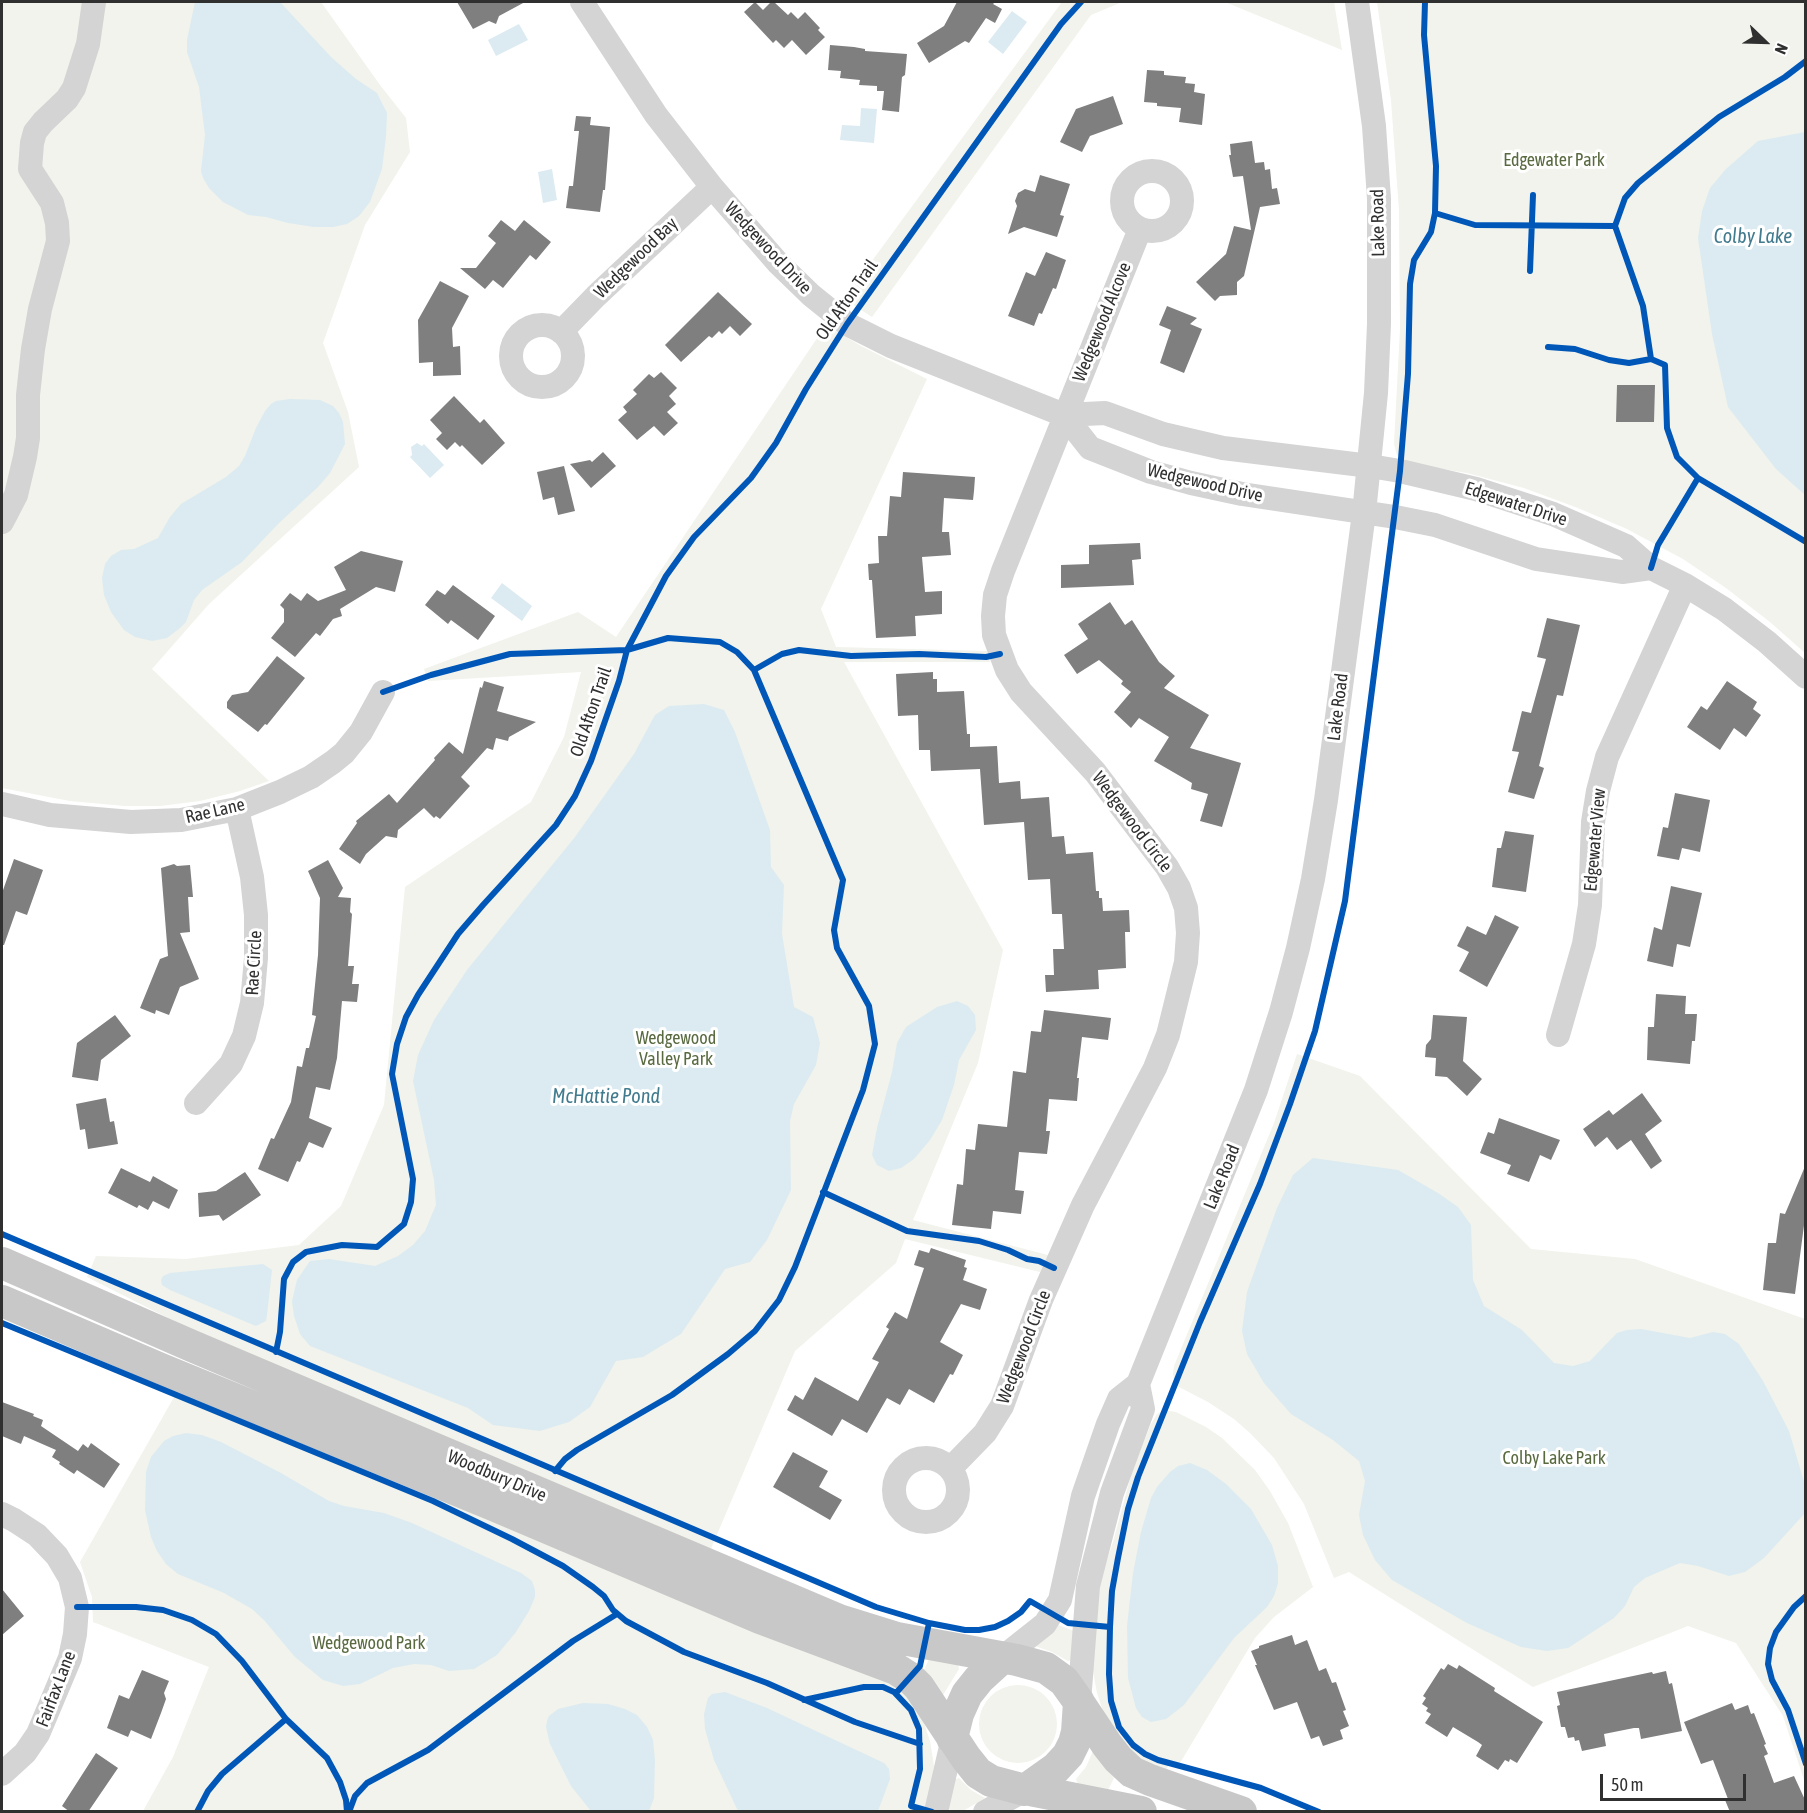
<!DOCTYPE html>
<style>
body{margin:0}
#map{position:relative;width:1807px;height:1813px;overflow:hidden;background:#fff;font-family:"Asap Condensed",sans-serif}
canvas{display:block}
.frame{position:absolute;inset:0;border:3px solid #303030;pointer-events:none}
.north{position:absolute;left:1735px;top:12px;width:60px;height:60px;-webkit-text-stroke:4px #fff;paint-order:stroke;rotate:113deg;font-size:16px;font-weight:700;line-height:24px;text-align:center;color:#303030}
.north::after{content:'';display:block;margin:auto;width:21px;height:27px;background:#303030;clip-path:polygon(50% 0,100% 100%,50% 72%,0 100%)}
.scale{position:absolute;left:1600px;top:1774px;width:146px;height:27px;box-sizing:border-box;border:3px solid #303030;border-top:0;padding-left:8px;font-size:18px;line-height:21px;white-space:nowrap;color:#303030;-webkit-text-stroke:4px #fff;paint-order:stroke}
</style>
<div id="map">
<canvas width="1807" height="1813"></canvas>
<div class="frame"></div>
<div class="north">N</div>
<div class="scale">50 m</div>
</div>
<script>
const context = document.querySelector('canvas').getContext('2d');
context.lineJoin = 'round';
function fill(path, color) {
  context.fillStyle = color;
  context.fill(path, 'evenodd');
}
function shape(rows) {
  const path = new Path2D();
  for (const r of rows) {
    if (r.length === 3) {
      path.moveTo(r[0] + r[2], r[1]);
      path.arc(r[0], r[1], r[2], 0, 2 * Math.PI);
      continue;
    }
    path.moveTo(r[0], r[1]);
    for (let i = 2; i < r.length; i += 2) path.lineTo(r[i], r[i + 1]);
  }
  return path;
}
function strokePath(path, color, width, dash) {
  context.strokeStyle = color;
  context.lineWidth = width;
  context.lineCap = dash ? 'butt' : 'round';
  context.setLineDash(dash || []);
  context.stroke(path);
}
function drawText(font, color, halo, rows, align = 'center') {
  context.font = font + ' "Asap Condensed",sans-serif';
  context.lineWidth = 6;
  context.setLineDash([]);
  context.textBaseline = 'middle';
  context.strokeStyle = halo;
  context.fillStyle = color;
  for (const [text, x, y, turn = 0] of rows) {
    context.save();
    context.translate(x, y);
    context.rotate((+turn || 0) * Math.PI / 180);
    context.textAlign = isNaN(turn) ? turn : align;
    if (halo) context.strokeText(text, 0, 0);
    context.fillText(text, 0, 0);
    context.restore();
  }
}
fill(shape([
 [2,2,321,2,380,85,406,118,410,152,365,225,323,343,348,412,359,467,209,604,152,669,269,781,240,791,200,801,160,806,125,806,70,801,2,788],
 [1062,2,1122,2,1091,15,872,317,844,299],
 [1225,2,1334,2,1342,50],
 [1377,2,1805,2,1805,653,1770,622,1726,588,1683,559,1627,529,1578,508,1524,488,1467,473,1407,463,1397,455,1394,444,1400,329,1399,210,1391,100],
 [826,325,861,346,927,379,821,609,836,647,987,651,990,662,844,662,1003,950,978,1063,913,1220,1048,1255,1040,1272,905,1239,896,1263,795,1351,710,1551,192,1330,87,1277,96,1256,186,1259,299,1245,341,1206,384,1105,405,887,531,802,564,737,581,672,428,681,424,669,578,612,616,637],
 [1297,1054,1360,1076,1531,1249,1635,1259,1805,1319,1805,1783,1783,1716,1736,1643,1688,1626,1533,1687,1349,1572,1334,1578,1304,1504,1274,1458,1250,1433,1234,1419,1208,1402,1179,1387,1175,1383,1173,1374,1174,1366,1274,1123],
 [177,1392,399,1481,772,1639,837,1664,878,1674,903,1688,923,1720,930,1741,934,1766,927,1811,143,1811,173,1757,209,1667,93,1622,92,1597,80,1562],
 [1164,1410,1176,1412,1206,1427,1222,1438,1255,1470,1270,1491,1288,1523,1313,1587,1274,1617,1255,1638,1180,1763,1172,1761,1164,1772,1131,1755,1104,1714,1097,1693,1093,1671,1095,1595,1113,1542,1133,1468,1151,1424,1157,1414],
 [1058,1625,1074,1631,1071,1660,1068,1661,1052,1652,1035,1646],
 [929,1659,958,1664,959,1669,943,1695,924,1670],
 [1018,1724,39],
 [1093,1751,1114,1778,1108,1790,1078,1784,1076,1779,1086,1767],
 [959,1778,971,1790,985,1798,963,1811,953,1811,946,1808,954,1780]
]), '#f1f3ec');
fill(shape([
 [195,2,280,2,331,57,356,79,377,93,387,113,386,137,382,169,370,202,359,216,347,224,333,227,314,227,288,223,266,217,248,215,223,202,209,188,203,178,201,171,205,135,199,87,187,52,187,40],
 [1012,11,1027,22,1003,54,988,42],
 [519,24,528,40,496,56,488,40],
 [861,108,877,109,874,143,840,140,842,125,860,126],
 [1805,132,1805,495,1776,469,1728,407,1712,334,1698,238,1702,211,1710,188,1726,169,1758,141],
 [552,169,557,200,543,203,538,172],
 [290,399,320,400,333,406,339,413,343,422,345,444,330,473,318,487,279,523,242,562,202,590,194,600,186,622,180,628,167,638,152,641,135,637,124,630,111,612,104,595,102,578,105,564,111,556,121,550,134,549,158,538,170,517,181,504,226,477,239,466,245,456,256,428,265,411,271,404,276,401],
 [417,443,422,446,424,444,444,465,430,478,410,457,412,455,411,447],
 [502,583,532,606,522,621,491,598],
 [704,704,724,710,735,732,770,830,771,867,784,885,782,934,794,1007,813,1017,820,1043,816,1065,794,1104,790,1121,791,1190,767,1240,750,1262,725,1269,681,1334,643,1357,616,1361,590,1407,569,1422,540,1431,493,1425,468,1408,310,1346,300,1334,294,1316,292,1301,297,1280,310,1261,329,1259,375,1266,398,1256,413,1245,425,1231,436,1205,434,1180,413,1081,418,1055,434,1020,467,970,575,837,634,754,655,715,669,706],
 [957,1001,968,1006,975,1015,976,1030,959,1060,954,1085,942,1120,930,1140,914,1159,901,1168,889,1171,877,1165,872,1155,877,1128,892,1072,897,1043,906,1027,937,1007],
 [1313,1158,1398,1170,1438,1193,1458,1207,1471,1225,1473,1280,1484,1306,1522,1330,1554,1363,1573,1366,1590,1361,1617,1333,1627,1330,1641,1329,1690,1338,1713,1332,1725,1334,1739,1344,1763,1381,1789,1431,1805,1485,1805,1513,1764,1558,1745,1572,1729,1576,1698,1566,1680,1563,1645,1578,1634,1587,1625,1606,1614,1618,1568,1648,1547,1651,1521,1647,1467,1623,1392,1580,1375,1560,1363,1535,1359,1515,1365,1481,1359,1461,1333,1440,1291,1414,1264,1383,1247,1354,1242,1331,1247,1292,1277,1208,1293,1175],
 [263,1264,272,1270,267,1315,266,1321,256,1326,170,1290,162,1285,161,1280,163,1276,170,1273],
 [186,1433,202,1435,221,1442,281,1473,329,1501,344,1506,384,1513,412,1523,521,1573,532,1581,535,1590,535,1597,529,1611,516,1632,497,1655,474,1669,449,1671,431,1665,414,1664,393,1668,360,1684,343,1686,323,1680,295,1657,264,1620,252,1609,224,1593,178,1574,166,1564,157,1551,151,1537,145,1510,146,1472,151,1457,164,1441,173,1436],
 [1190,1463,1207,1470,1226,1484,1251,1509,1272,1545,1278,1566,1278,1583,1274,1596,1267,1607,1234,1638,1184,1705,1166,1719,1151,1722,1142,1717,1136,1708,1128,1678,1127,1626,1133,1573,1141,1532,1151,1498,1157,1487,1170,1472,1178,1466],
 [725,1692,767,1708,884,1763,889,1769,890,1779,878,1811,738,1811,714,1760,705,1729,704,1714,708,1698,712,1694],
 [583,1703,608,1704,625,1709,637,1715,647,1727,653,1740,655,1760,654,1798,649,1811,591,1811,571,1786,550,1744,546,1727,547,1721,549,1716,558,1709]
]), '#dcebf1');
fill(shape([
 [457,2,525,2,499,16,496,24,489,21,473,29],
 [755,2,763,10,771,2,774,2,788,15,791,12,798,19,805,12,820,28,818,30,825,37,806,55,792,40,784,48,776,40,773,43,744,12],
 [957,2,995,2,993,4,1002,9,995,23,986,18,969,43,965,41,929,63,917,43,944,26],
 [830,45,854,47,865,49,865,51,907,54,905,75,902,77,899,112,882,110,884,91,877,91,877,86,859,85,860,80,840,78,841,71,828,70],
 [1147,70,1164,71,1164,75,1186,77,1185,83,1195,84,1194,92,1205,94,1202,125,1179,122,1181,108,1157,106,1157,103,1144,102],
 [1113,96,1123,124,1090,136,1082,152,1060,142,1076,109],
 [576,116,591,117,590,125,610,127,605,190,603,190,600,212,566,208,569,186,573,186,579,131,574,131],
 [1252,141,1255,163,1264,162,1265,170,1270,169,1272,189,1277,188,1280,204,1260,207,1244,276,1237,282,1237,295,1220,296,1215,301,1196,282,1226,254,1234,226,1251,230,1243,176,1233,177,1229,155,1231,155,1230,144],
 [1040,175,1070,184,1060,215,1064,216,1057,237,1024,227,1008,234,1017,206,1015,201,1018,193,1025,189,1035,192],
 [501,220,515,231,524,220,551,242,536,260,530,255,503,288,493,280,485,289,460,268,476,268,496,243,488,236],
 [1046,252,1066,260,1056,289,1053,288,1042,314,1039,313,1034,326,1008,316,1026,272,1035,276],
 [440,281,469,296,452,328,453,347,460,346,461,375,433,376,433,362,419,363,418,320],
 [718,292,752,324,740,336,730,326,722,334,719,331,712,338,709,336,681,362,665,345],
 [1167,306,1197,318,1190,324,1202,329,1184,373,1160,363,1171,330,1159,325],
 [661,372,677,388,669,396,676,404,667,412,678,423,664,436,654,426,637,440,618,420,627,412,623,407,637,394,633,390,649,374,654,378],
 [1617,385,1655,385,1654,422,1616,422],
 [454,396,480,423,484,419,505,443,482,465,462,445,460,447,455,442,447,450,436,439,442,433,430,420],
 [603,452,616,466,591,488,570,464,590,460,592,462],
 [564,466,575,511,558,515,554,497,543,500,537,472],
 [903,472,975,477,974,491,973,500,944,498,942,532,949,532,951,555,922,557,925,592,942,591,942,614,915,616,916,636,876,638,872,580,869,580,868,564,879,563,878,536,887,536,890,496,901,497],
 [1140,543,1141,559,1132,560,1134,585,1061,588,1061,565,1089,564,1089,545],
 [361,551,403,561,395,592,376,587,340,609,342,616,333,619,320,636,316,633,295,657,271,638,284,622,284,609,280,605,290,593,301,601,307,593,318,601,346,590,334,567],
 [453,585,495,616,478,640,451,620,448,624,425,605,437,590,445,595],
 [1110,602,1125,625,1132,620,1159,662,1175,676,1164,688,1209,715,1190,748,1241,763,1222,827,1200,821,1208,794,1191,789,1192,783,1154,761,1169,737,1139,718,1131,728,1114,712,1131,692,1121,684,1123,681,1099,660,1077,674,1064,655,1088,639,1078,624],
 [1547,618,1580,625,1563,696,1557,695,1539,766,1544,768,1534,799,1508,792,1519,752,1512,751,1522,711,1531,713,1546,659,1537,657],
 [277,656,305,678,267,725,265,724,258,732,227,708,227,702,232,695,248,692],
 [933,672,933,679,937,679,937,692,964,691,967,734,970,734,970,747,997,746,999,783,1020,781,1021,799,1049,797,1052,837,1064,836,1066,854,1093,852,1096,891,1099,891,1099,898,1102,898,1103,911,1129,910,1130,932,1125,932,1126,968,1098,970,1099,989,1046,992,1045,975,1054,975,1053,949,1064,949,1062,914,1052,914,1050,879,1028,880,1024,822,984,825,980,769,931,771,930,750,919,750,918,715,898,716,896,674],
 [484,681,504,687,497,711,536,722,509,737,508,741,496,738,493,750,487,748,461,777,470,786,440,819,436,816,434,818,424,808,398,830,397,838,386,836,366,854,360,864,339,849,357,823,356,821,389,794,397,803,435,760,434,758,449,742,463,754,480,687,482,688],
 [1727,681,1757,702,1753,709,1761,715,1746,737,1734,728,1720,750,1687,727,1701,706,1707,710],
 [1675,793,1710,800,1700,852,1682,848,1679,860,1657,856,1663,827,1668,828],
 [1505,831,1534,835,1526,892,1492,887,1497,848,1501,848],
 [14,859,43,870,27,915,16,911,4,945,2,945,2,893],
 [328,860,343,888,338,897,351,898,350,912,352,914,348,966,354,966,352,984,359,984,357,1002,342,1001,337,1058,330,1090,316,1087,309,1118,332,1128,323,1148,309,1142,300,1162,297,1161,288,1182,258,1169,271,1138,274,1139,291,1102,297,1066,302,1067,306,1048,309,1048,316,1016,312,1015,318,955,320,898,308,871],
 [174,864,177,866,190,865,193,897,188,897,190,932,180,933,199,979,180,987,169,1015,156,1010,155,1014,140,1008,160,959,168,956,161,868],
 [1671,886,1702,893,1690,947,1677,944,1673,967,1647,961,1654,927,1662,930],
 [1495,915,1519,927,1487,987,1459,971,1469,952,1457,946,1467,926,1486,935],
 [1656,994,1686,996,1685,1014,1697,1014,1695,1041,1692,1041,1690,1064,1647,1060,1648,1027,1654,1027],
 [1044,1010,1111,1018,1108,1040,1082,1037,1077,1078,1079,1078,1077,1101,1049,1099,1046,1131,1050,1131,1047,1154,1019,1152,1015,1190,1024,1191,1021,1214,993,1211,991,1229,952,1225,957,1184,963,1185,966,1149,975,1150,978,1124,1007,1127,1013,1071,1026,1073,1031,1031,1041,1032],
 [115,1015,131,1036,101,1060,98,1081,72,1077,77,1043],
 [1433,1015,1467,1017,1463,1061,1482,1079,1467,1096,1447,1077,1435,1076,1436,1058,1425,1057,1426,1045,1431,1039],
 [1642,1093,1662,1121,1645,1134,1662,1161,1651,1169,1631,1140,1617,1150,1607,1137,1595,1147,1583,1129,1609,1110,1613,1115],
 [106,1098,110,1122,114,1121,118,1144,88,1149,85,1129,80,1130,76,1104],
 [1499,1118,1560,1140,1551,1160,1540,1155,1529,1182,1507,1174,1511,1165,1480,1153,1488,1132,1494,1134],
 [1806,1164,1806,1210,1795,1294,1763,1290,1768,1243,1776,1243,1780,1213,1785,1214],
 [121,1168,150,1182,153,1176,178,1190,169,1209,153,1201,148,1210,139,1205,137,1208,108,1193],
 [245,1172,261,1195,223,1221,219,1215,199,1217,198,1193,216,1191],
 [931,1248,966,1260,964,1267,967,1268,963,1280,987,1289,980,1310,961,1304,940,1342,963,1355,953,1375,950,1374,934,1403,909,1389,900,1405,887,1398,867,1433,842,1419,832,1436,787,1410,795,1395,803,1400,815,1377,858,1401,879,1362,872,1359,889,1329,886,1327,895,1312,907,1319,924,1268,914,1265,919,1250,929,1253],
 [2,1402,34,1414,33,1416,43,1420,41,1426,78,1451,83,1444,88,1448,91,1443,120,1464,104,1488,77,1470,74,1474,59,1464,60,1462,52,1457,56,1450,24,1436,21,1444,2,1436],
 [793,1452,828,1471,819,1487,842,1500,830,1520,773,1487],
 [2,1589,24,1616,2,1635],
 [1292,1635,1295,1645,1307,1640,1319,1671,1326,1668,1332,1683,1336,1682,1346,1710,1343,1711,1349,1726,1340,1730,1343,1739,1323,1746,1319,1736,1311,1739,1297,1702,1274,1710,1255,1665,1257,1665,1251,1651,1259,1648,1259,1646],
 [1448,1664,1457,1669,1459,1665,1495,1688,1494,1691,1543,1722,1517,1763,1510,1759,1509,1762,1505,1760,1498,1770,1476,1756,1482,1745,1478,1742,1453,1727,1447,1737,1425,1723,1431,1714,1426,1711,1428,1708,1422,1704,1426,1698,1423,1696,1441,1668,1444,1670],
 [142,1670,169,1681,164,1693,166,1699,161,1713,151,1739,131,1730,128,1737,107,1728,119,1695,129,1699],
 [1666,1671,1669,1684,1672,1683,1682,1731,1641,1739,1639,1728,1634,1728,1604,1734,1606,1746,1582,1751,1579,1740,1575,1741,1574,1737,1568,1738,1565,1727,1561,1727,1557,1706,1560,1705,1557,1692,1652,1672,1653,1674],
 [1732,1703,1735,1710,1748,1705,1751,1714,1754,1713,1766,1744,1764,1745,1768,1754,1764,1756,1774,1783,1794,1776,1806,1802,1806,1812,1730,1812,1725,1800,1728,1799,1713,1760,1701,1764,1684,1722],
 [96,1753,118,1768,88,1812,70,1812,62,1806]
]), '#7f7f7f');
strokePath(shape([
 [582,2,656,115,712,187,778,263,811,295,847,324,891,346,1064,415,1105,413,1163,434,1223,448,1370,466,1400,471,1476,489,1553,514,1626,546,1651,568,1685,585,1724,609,1767,642,1806,677],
 [1152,201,30],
 [542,356,31],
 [561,332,596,296,712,187],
 [1064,415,1090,448,1151,472,1191,483,1242,494,1395,517,1435,525,1536,559,1622,572,1651,568],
 [2,522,16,495,25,457,28,438,28,395,33,349,40,309,58,241,57,223,52,203,30,169,32,143,35,132,43,122,67,99,74,88,88,44,94,2],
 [2,804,50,815,131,822,181,820,237,809,280,792,311,777,333,762,344,753,361,732,383,692],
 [1558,1035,1584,944,1590,905,1593,822,1598,791,1607,757,1685,585],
 [196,1103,231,1064,244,1036,252,1003,256,958,256,915,252,877,237,809],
 [926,1490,32],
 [951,1468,985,1433,1002,1406,1041,1300,1083,1205,1155,1068,1168,1035,1186,962,1188,933,1186,908,1179,888,1167,867,1095,772,1021,692,1007,670,994,635,993,616,995,595,1003,571,1140,229],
 [2,1514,14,1520,37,1535,57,1556,70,1578,77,1607,75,1634,70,1658,38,1734,25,1753,2,1774],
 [1002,1658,1045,1624,1060,1600,1083,1496,1108,1424,1119,1399,1138,1384,1256,1090,1281,1012,1298,948,1313,879,1326,800,1364,513,1376,393,1379,324,1379,199,1374,126,1357,2],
 [1079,1702,1088,1586,1112,1493,1143,1409,1138,1384],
 [936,1812,953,1738],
 [985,1812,1025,1790]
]), '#d4d4d4', 24);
strokePath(shape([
 [2,1263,192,1346,839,1620,897,1638,1017,1660,1046,1668,1064,1681,1079,1702,1077,1732,1074,1743,1068,1755,1056,1768,1025,1790,991,1781,978,1773,966,1758,919,1687,910,1678,896,1669,760,1618,491,1504,161,1369,2,1301],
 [1079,1703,1107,1745,1118,1759,1132,1772,1150,1780,1241,1812],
 [952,1738,958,1714,967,1694,979,1679,1002,1658],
 [1025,1789,1141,1812]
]), '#c8c8c8', 32);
strokePath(shape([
 [1806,61,1785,77,1719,117,1638,183,1625,198,1615,226,1643,306,1651,359,1665,365,1667,428,1677,457,1698,478,1806,542],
 [1435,213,1475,225,1615,226],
 [1530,271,1533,195],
 [1548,347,1575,349,1609,360,1629,363,1651,359],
 [1651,568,1658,545,1698,478],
 [754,670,782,654,799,650,851,656,919,654,986,657,1000,654],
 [383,692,431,675,510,654,627,650,668,638,720,642,737,652,754,670,843,880,834,930,837,948,869,1006,875,1044,863,1090,795,1267,779,1300,755,1331,728,1354,672,1395,577,1450,565,1459,555,1471],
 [823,1192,907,1231,979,1241,1008,1250,1027,1259,1039,1261,1054,1268],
 [2,1234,876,1607,929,1623,965,1630,979,1630,995,1627,1008,1621,1021,1612,1030,1601,1068,1623,1110,1627],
 [2,1323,433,1501,512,1539,563,1566,593,1587,604,1596,613,1610,626,1621,684,1652,767,1683,855,1722,920,1744],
 [276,1352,280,1332,284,1279,293,1262,306,1252,342,1245,377,1247,404,1224,411,1202,413,1179,392,1074,397,1044,406,1017,418,995,458,934,483,905,556,825,575,796,591,761,619,681,627,650,666,576,694,537,751,478,776,443,806,389,847,324,1061,24,1081,2],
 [1806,1596,1794,1607,1776,1632,1770,1648,1768,1664,1772,1680,1788,1710,1806,1764],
 [77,1607,136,1607,163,1610,192,1620,216,1634,242,1661,286,1719,327,1758,340,1782,346,1800,347,1812],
 [896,1693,920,1666,929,1623],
 [804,1700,864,1687,883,1687,894,1692,911,1710,919,1729,920,1769,911,1806,932,1812],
 [197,1812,208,1791,222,1774,286,1719],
 [349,1812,355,1796,367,1783,428,1750,573,1641,617,1614],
 [1319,1812,1261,1788,1158,1760,1145,1754,1133,1745,1119,1727,1111,1701,1109,1674,1110,1627,1112,1591,1118,1558,1128,1509,1138,1477,1200,1322,1260,1184,1290,1104,1315,1031,1345,901,1400,471,1408,374,1410,284,1414,260,1431,232,1435,213,1436,166,1424,35,1425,2]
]), '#0057b8', 6);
drawText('18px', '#596a40', '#fff', [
 ["Edgewater Park",1554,160],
 ["Wedgewood",676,1038],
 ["Valley Park",676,1059],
 ["Colby Lake Park",1554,1458],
 ["Wedgewood Park",369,1643]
]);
drawText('18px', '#303030', '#fff', [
 ["Lake Road",1378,223,-91],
 ["Wedgewood Drive",768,248,47],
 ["Wedgewood Bay",636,258,-44],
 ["Old Afton Trail",847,300,-55],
 ["Wedgewood Alcove",1102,322,-68],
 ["Wedgewood Drive",1205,483,13],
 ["Edgewater Drive",1516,504,18],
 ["Lake Road",1338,707,-83],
 ["Old Afton Trail",591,712,-71],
 ["Rae Lane",215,811,-13],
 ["Wedgewood Circle",1132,822,53],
 ["Edgewater View",1595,840,-85],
 ["Rae Circle",254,963,-87],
 ["Lake Road",1222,1177,-68],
 ["Wedgewood Circle",1024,1347,-69],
 ["Woodbury Drive",497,1476,23],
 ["Fairfax Lane",56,1689,-69]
]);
drawText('italic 20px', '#427b8e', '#fff', [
 ["Colby Lake",1753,237],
 ["McHattie Pond",606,1097]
]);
</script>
